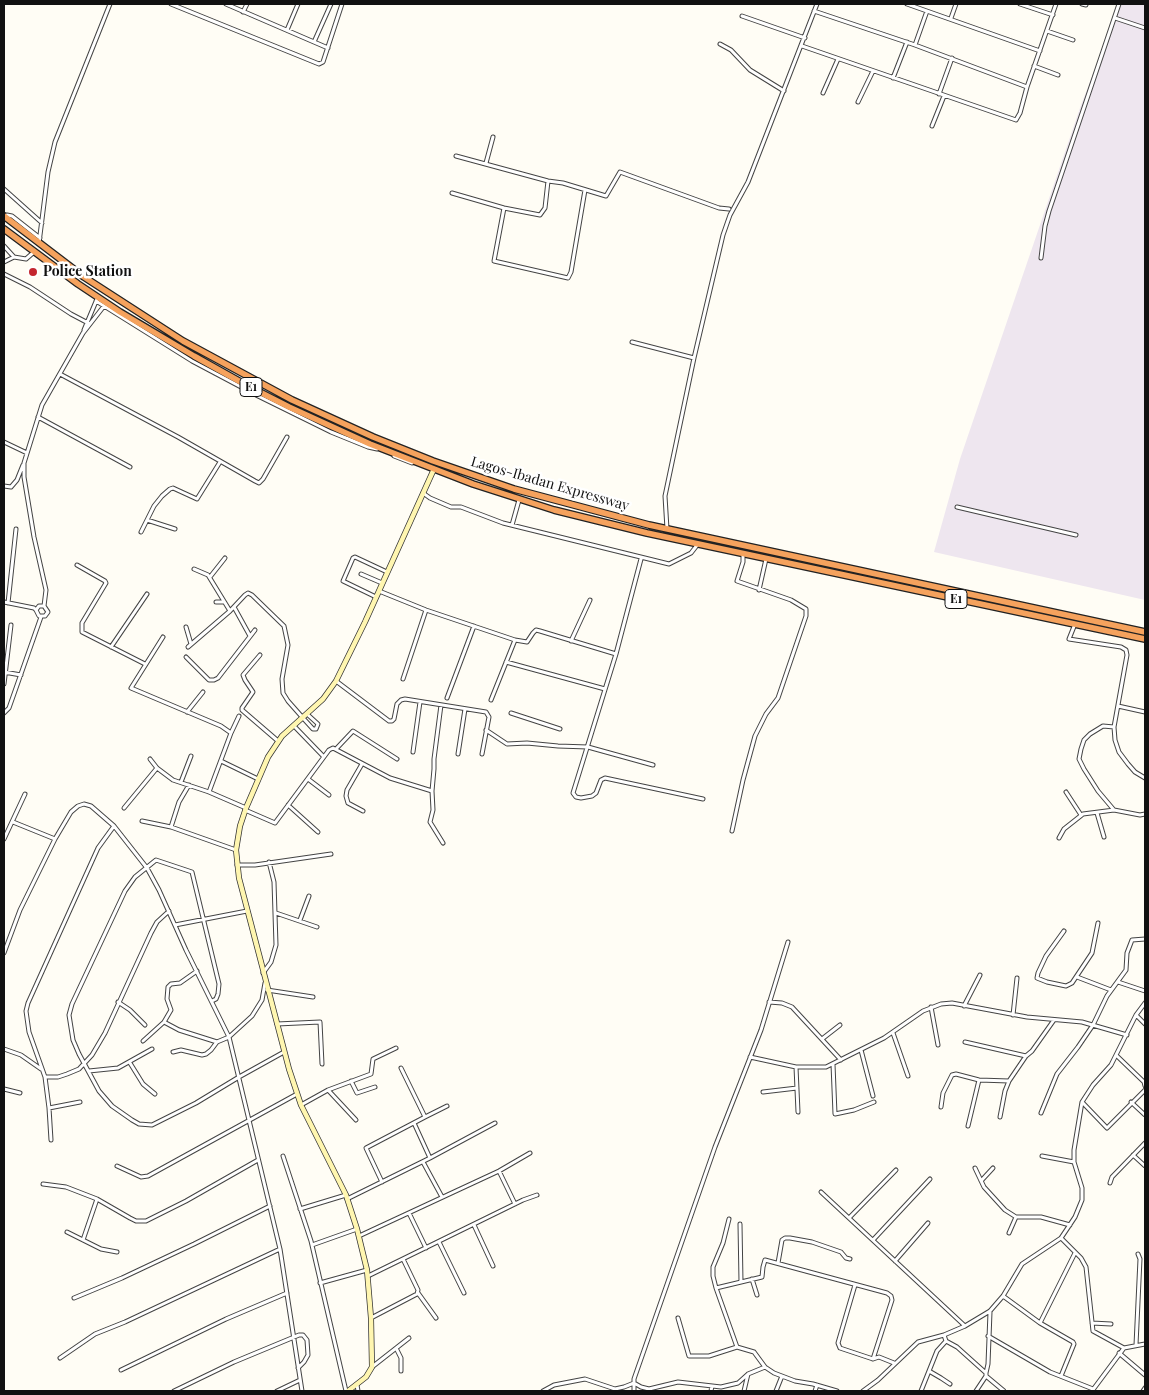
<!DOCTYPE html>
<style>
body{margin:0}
#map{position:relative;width:1149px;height:1395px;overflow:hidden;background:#fffdf5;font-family:"Playfair Display",serif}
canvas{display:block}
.frame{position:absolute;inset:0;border:5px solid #111;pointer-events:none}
</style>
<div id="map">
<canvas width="1149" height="1395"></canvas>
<div class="frame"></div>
</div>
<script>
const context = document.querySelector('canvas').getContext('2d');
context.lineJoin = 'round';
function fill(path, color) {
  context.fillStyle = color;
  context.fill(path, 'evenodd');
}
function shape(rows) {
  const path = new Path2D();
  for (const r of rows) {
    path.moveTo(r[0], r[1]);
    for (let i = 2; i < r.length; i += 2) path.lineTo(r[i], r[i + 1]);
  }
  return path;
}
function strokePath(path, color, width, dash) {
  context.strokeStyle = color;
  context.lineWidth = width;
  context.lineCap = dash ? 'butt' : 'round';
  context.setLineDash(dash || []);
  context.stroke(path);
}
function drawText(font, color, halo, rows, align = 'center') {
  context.font = font + ' "Playfair Display",serif';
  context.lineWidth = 5;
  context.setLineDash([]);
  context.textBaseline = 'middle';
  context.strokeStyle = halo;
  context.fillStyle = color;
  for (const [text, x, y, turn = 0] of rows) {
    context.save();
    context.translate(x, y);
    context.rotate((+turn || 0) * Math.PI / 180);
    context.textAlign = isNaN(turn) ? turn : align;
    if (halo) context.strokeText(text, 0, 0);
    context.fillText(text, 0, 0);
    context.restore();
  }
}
fill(shape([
 [1120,4,1145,4,1145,600,934,552,960,459,1081,105]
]), '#eee6ef');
const street = shape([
 [171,4,319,64,323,62,342,4],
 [226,4,314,42,331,4],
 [907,4,1040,51],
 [1020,4,1053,15],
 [1082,4,1086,5],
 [814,11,915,45,1027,87],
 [243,12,247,4],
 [742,16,805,38],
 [951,18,956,4],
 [1115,18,1145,28],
 [287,30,298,4],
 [1047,31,1073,40],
 [314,42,328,48],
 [720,44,731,50,750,70,784,91],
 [915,45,927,11],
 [802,46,1016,120,1020,113,1027,87,1056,4],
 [1034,66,1058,75],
 [893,78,907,42],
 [823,93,838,59],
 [939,94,952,58],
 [858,102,873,71],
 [932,126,944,96],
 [456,156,548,181,563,183,606,196,620,172,719,208,729,209],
 [486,163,493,137],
 [4,189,42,223],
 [452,193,504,208,540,215,545,208,548,181],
 [504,208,494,261,568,278,571,272,585,190],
 [7,215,12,216,40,238],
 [39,243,48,172,55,142,110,4],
 [4,246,14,257],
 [1041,258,1045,226,1049,211,1119,4],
 [4,262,14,257,26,259,34,252],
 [4,274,30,287,71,314,90,324],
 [96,301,192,361,258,396,331,432,368,447,377,449],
 [84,330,97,299],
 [632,342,694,358],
 [60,374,178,437,255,481,259,483,263,479,287,437],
 [38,417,130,467],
 [4,442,27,453],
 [394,456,412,463],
 [4,486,11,487,17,480,23,465],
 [423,493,430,498,451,507,461,507,503,523,669,564,691,553,698,544],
 [957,507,1076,535],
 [147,520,175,529],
 [512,525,519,500],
 [667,529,665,496,694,358,723,235,730,215,748,182,817,4],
 [141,532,154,506,162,496,170,489,173,488,197,499,220,462],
 [641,559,616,654,573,793,576,797,581,798,592,796,596,793,601,780,605,778,703,799],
 [77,565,105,581,106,583,82,623,82,632,145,664],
 [194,569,208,575,230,611],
 [361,574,382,583],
 [210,577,225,558],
 [759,590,766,559],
 [379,591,426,610,515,640,527,642,533,633,536,630,540,631,616,654],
 [376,597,343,581,353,558,355,557,387,572],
 [4,602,34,608,36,610],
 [216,602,224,602],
 [8,603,16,529],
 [44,606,39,606,36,610,39,616,45,616,48,612,44,606,46,590,34,537,24,477,24,463,42,405,83,333,104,306],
 [234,607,250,636],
 [1075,624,1069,639,1121,647,1126,650,1127,655,1114,727,1115,740,1119,752,1128,764,1135,772,1145,778],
 [186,627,191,644],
 [163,637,131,688,221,726,231,733,209,792],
 [571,641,590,600],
 [111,647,147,594],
 [188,647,230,611,245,595,248,593,252,595,284,626,288,645,282,679,283,693,288,701,303,718,313,729,316,729,318,724,307,714],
 [260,655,243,675,245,680,253,692,242,708,242,710,278,741],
 [186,657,209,680,214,680,218,678,255,630],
 [506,662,605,689],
 [4,672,21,675],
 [403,679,426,610],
 [336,681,389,721,392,721,394,719,397,704,401,700,405,699,486,712,489,717,482,754],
 [4,684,11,625],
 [447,698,474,626],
 [491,700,515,640],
 [441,705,434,759,434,769,432,791,433,810,430,822,443,843],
 [1118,706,1145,712],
 [187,712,203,692],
 [4,713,9,708,41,617],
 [511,713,560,729],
 [294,726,324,757],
 [486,730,507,744,527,743,558,746,588,747,653,765],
 [231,733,239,716],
 [336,749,353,731,397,759],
 [413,752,420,702],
 [458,754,465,709],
 [150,759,157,768,173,780,209,792,246,808],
 [221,761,258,779],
 [362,764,347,790,346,796,348,803,363,811],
 [308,779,329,795],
 [181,782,191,756],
 [1066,792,1081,815],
 [288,805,318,832],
 [124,808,157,768],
 [245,810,275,823,329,750,333,748,390,778,432,791],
 [1114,810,1098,791,1084,769,1079,759,1081,749,1084,740,1090,734,1103,726,1114,727],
 [1097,813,1104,837],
 [142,821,171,827,236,850],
 [13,822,55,839],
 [171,827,179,802,189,785],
 [732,831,743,780,755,736,766,714,778,698,806,616,806,609,791,600,737,581,743,562,743,554],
 [1059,838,1064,829,1083,814,1114,810,1140,815,1145,814],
 [4,839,25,794],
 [237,865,255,865,331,854],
 [276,913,317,927],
 [300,920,309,896],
 [175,925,247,911],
 [1064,931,1046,956,1038,973,1037,978,1047,982,1066,986,1072,983,1092,953,1098,923],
 [4,953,20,910,55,839,71,812,78,806,84,804,91,806,114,826,147,868,159,890,186,950,229,1037,280,1249,302,1391],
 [263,973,271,962,276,945,274,882,269,862],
 [1077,977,1111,990],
 [1118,982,1145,991],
 [267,990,313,997],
 [212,1001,216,999,218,994,219,984,192,872,156,860,135,877,125,891,72,1004,69,1015,73,1040,79,1054,99,1091,112,1106,132,1120,139,1124,152,1125,196,1103,239,1077,284,1052],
 [118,1002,130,1010,145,1025],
 [769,1002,782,1003,792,1007,841,1060],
 [964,1006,980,975],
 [931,1007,938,1045],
 [1013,1015,1017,978],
 [1136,1015,1145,1024],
 [164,1022,171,1010,167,999,168,987,171,984,180,983,197,971],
 [277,1024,320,1022,322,1064],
 [893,1033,908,1076],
 [822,1039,840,1025],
 [143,1041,164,1022,179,1030,217,1042],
 [965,1042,1026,1056],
 [4,1049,21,1055,41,1069],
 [861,1050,873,1096],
 [173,1052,181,1050,202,1055,206,1054,211,1050,217,1042,229,1037,252,1016,262,1000,265,983],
 [1117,1056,1144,1082,1145,1086],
 [750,1057,796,1067,826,1067,884,1038,923,1011,941,1004,952,1003,1027,1017,1082,1022,1127,1035],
 [130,1063,143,1084,155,1094],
 [833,1064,835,1114,854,1110,874,1102],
 [796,1067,798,1112],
 [89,1071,118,1068,152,1049],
 [45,1077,58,1077,67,1074,79,1069,92,1055,105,1033,151,933,157,922,169,911],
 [351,1081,357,1093,375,1087],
 [4,1089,20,1093],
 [328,1090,371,1074,373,1059,396,1048],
 [763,1092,797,1088],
 [1082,1102,1107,1128,1145,1090],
 [1131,1102,1145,1115],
 [301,1105,328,1090,356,1120],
 [941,1107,943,1093,952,1075,956,1074,979,1080,1009,1081],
 [49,1108,80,1102],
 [1041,1113,1057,1074,1078,1047,1093,1025,1107,996,1126,970,1127,953,1132,940,1145,939],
 [425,1117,447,1106],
 [1000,1117,1005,1091,1009,1081,1026,1056,1032,1051,1054,1020],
 [414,1123,430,1158],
 [968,1126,979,1080],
 [51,1140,49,1108,45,1077,29,1032,26,1011,28,1003,98,848,114,826],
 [1133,1155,1145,1166],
 [283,1156,311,1241,346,1391],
 [1042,1156,1074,1162],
 [423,1162,442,1197],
 [117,1166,141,1177,148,1176,297,1094],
 [975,1168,984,1187,1005,1210,1016,1217,1041,1217,1070,1225],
 [499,1171,515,1204],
 [981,1181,993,1168],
 [382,1182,366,1148,425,1117,401,1068],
 [1110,1183,1112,1177,1145,1143],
 [43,1184,66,1187,97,1199,130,1218,136,1221,146,1221,186,1201,258,1160],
 [821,1192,965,1326],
 [347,1199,430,1158,495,1123],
 [300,1209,346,1195],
 [409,1213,426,1248],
 [849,1218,896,1170],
 [740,1224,741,1282],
 [474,1225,493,1266],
 [67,1232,101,1249,117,1252],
 [1009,1233,1016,1217],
 [359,1236,499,1171,530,1153],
 [1061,1238,1081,1258,1086,1267,1093,1331,1124,1348],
 [83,1240,97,1199],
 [873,1240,930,1179],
 [439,1242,464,1293],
 [312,1245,357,1229],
 [895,1261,928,1223],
 [778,1263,782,1240,785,1238,790,1238,812,1242,841,1252,846,1258,850,1259],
 [368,1276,523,1200,537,1195],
 [752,1279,757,1295],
 [320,1283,367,1270],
 [855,1285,838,1343,840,1348,873,1359,879,1357,894,1363],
 [716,1288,762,1277,763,1267,765,1260,887,1293,891,1296,892,1300,873,1359],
 [418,1293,436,1318],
 [1003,1296,1040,1323,1073,1342,1074,1344,1061,1376],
 [74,1298,122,1278,194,1244,270,1206],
 [371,1318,417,1294,418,1290,403,1259],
 [678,1318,689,1356,709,1356,737,1347,716,1288,713,1276,713,1267,723,1243,729,1219],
 [1040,1323,1075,1253],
 [1092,1323,1111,1324],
 [988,1336,1050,1372,1093,1389],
 [946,1341,957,1347,986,1373,986,1376,1004,1391],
 [1136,1345,1140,1259,1138,1254],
 [737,1347,754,1352,765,1367,774,1373,795,1381,813,1384,837,1391],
 [397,1350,401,1358,401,1371],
 [1119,1353,1145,1375],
 [60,1358,95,1334,125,1322,280,1249],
 [372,1367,409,1338],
 [121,1370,226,1319,287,1293],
 [929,1371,941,1378,950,1384],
 [986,1373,988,1364,990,1312],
 [357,1385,358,1391],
 [174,1391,234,1362,299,1335,303,1335,307,1340,308,1355,304,1362,298,1368],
 [277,1391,300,1380],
 [543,1391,554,1385,585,1379,615,1389,624,1387,634,1383,641,1387,649,1389,678,1382,721,1387,738,1383,748,1374,765,1367],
 [634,1391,634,1379,715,1147,761,1030,788,942],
 [711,1391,712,1386],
 [744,1391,748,1374],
 [776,1391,782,1376],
 [815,1391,817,1385],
 [863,1391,878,1380,918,1342,944,1335,965,1326,990,1311,1003,1296,1022,1264,1061,1238,1075,1217,1082,1200,1082,1188,1074,1162,1074,1150,1082,1102,1093,1085,1111,1065,1136,1015,1145,1003],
 [921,1391,937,1351,946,1341,944,1335],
 [976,1391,986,1376],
 [1092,1391,1124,1348,1145,1344],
 [1143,1391,1145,1388]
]);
const secondary = shape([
 [348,1391,366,1377,372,1367,371,1318,367,1270,357,1229,346,1195,301,1105,289,1069,244,897,239,878,236,850,240,826,246,808,268,757,282,736,323,699,336,681,365,622,434,469]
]);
const highway = shape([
 [4,216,84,277,183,341,292,400,373,437,433,461,514,489,649,525,1145,632],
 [4,229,78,284,120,312,194,356,246,385,289,407,370,444,473,484,554,510,647,533,1145,639]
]);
strokePath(street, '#444', 5);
strokePath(secondary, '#333', 6);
strokePath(highway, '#222', 8);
strokePath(street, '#fff', 3);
strokePath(secondary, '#fff6b0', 4.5);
strokePath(highway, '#f5a25d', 5.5);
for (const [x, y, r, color] of [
 [33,272,5,"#c4262e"]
]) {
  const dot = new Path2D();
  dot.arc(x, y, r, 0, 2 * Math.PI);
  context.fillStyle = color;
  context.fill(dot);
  strokePath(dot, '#fff', 2);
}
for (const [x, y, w] of [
 [251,387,22],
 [956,599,22]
]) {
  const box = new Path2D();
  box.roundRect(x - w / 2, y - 9.5, w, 19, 4);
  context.fillStyle = '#fff';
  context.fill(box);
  strokePath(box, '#111', 1);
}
drawText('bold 12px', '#111', null, [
 ["E1",251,387],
 ["E1",956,599]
]);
drawText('bold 14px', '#111', '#fff', [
 ["Police Station",43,272]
], 'left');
drawText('14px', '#111', '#fff', [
 ["Lagos-Ibadan Expressway",550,484,16]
]);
</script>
